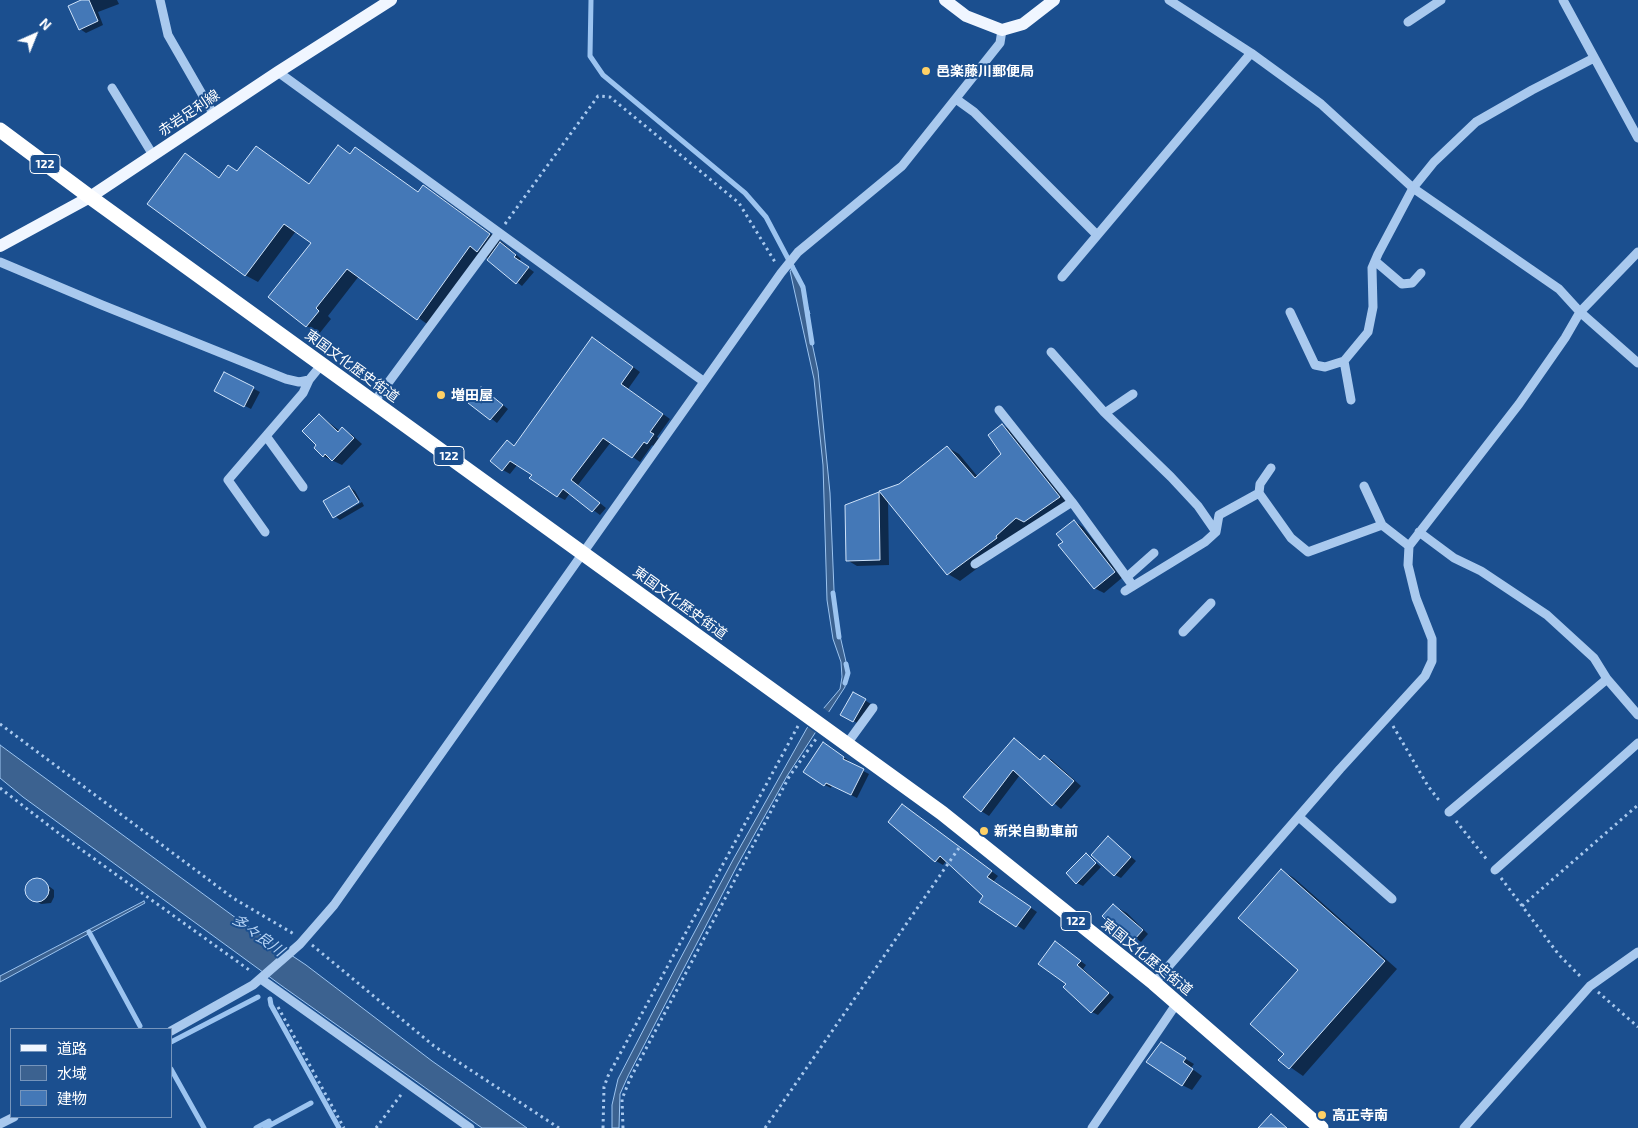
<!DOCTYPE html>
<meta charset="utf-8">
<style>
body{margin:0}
#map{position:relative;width:1638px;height:1128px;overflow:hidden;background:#1b4f8f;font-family:"Exo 2","Noto Sans JP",sans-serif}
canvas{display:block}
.legend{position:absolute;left:10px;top:1028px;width:162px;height:90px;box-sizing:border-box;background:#1b4f8f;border:1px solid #7695bc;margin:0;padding:6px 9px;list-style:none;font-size:15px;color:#fff}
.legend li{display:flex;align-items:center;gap:10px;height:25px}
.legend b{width:25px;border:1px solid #7695bc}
.north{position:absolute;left:10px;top:10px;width:50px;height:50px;-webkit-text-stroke:4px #1b4f8f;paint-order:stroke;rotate:44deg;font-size:14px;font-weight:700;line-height:20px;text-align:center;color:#fff}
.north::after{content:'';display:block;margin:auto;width:18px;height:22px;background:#fff;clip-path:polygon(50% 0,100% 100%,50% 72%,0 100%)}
</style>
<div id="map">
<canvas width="1638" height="1128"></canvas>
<ul class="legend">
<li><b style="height:6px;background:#f0f6ff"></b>道路</li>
<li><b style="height:14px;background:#3c6290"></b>水域</li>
<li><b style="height:14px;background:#4478b7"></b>建物</li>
</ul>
<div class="north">N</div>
</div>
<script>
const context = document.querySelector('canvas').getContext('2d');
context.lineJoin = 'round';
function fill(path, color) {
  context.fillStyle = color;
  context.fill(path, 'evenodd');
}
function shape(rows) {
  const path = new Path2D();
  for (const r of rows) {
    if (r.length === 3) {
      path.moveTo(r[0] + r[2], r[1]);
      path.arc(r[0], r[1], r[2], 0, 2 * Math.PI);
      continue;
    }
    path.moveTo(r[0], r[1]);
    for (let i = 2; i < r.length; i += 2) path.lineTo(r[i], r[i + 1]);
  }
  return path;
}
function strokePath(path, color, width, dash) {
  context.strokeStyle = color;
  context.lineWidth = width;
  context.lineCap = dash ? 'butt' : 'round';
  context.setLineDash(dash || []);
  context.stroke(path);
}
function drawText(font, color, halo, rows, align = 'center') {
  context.font = font + ' "Exo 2","Noto Sans JP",sans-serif';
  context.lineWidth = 4;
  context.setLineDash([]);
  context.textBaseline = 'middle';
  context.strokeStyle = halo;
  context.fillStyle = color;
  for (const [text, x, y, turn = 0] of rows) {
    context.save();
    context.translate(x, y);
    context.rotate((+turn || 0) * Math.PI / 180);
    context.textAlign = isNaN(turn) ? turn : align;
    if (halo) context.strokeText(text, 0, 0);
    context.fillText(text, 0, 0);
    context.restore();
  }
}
const water = shape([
 [794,266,810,314,806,315,818,371,830,493,835,614,847,666,845,687,787,776,738,864,628,1076,620,1094,619,1128,612,1128,612,1105,618,1079,678,963,734,858,807,728,840,689,842,677,841,662,833,639,827,600,823,465,814,379,790,271,794,266],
 [0,745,240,921,306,965,432,1061,527,1128,482,1128,282,986,23,797,0,778,0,745],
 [144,901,145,903,0,982,0,976,144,901]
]);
fill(water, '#3c6290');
strokePath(water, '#9cc4f0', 1);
fill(shape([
 [822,707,830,713,816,733,806,726]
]), '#1b4f8f');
fill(shape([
 [84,0,117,0,119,4,98,12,103,25,86,33,80,29],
 [338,146,351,154,355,149,367,156,419,193,424,187,436,194,502,242,521,259,519,261,534,272,522,286,482,254,430,326,359,276,328,316,331,319,319,334,307,326,269,297,312,242,296,231,258,282,245,275,185,155,220,178,238,172,256,147,310,185],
 [600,343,640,372,628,389,670,419,657,437,661,440,655,447,652,445,640,462,611,442,578,485,606,508,600,515,570,493,565,500,557,496,518,464,510,474,503,470,508,442,515,447],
 [225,374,260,392,251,409,222,394],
 [487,392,508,409,497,423,470,402],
 [319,415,340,431,342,429,351,434,362,444,342,465,323,456,318,445],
 [1002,425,1014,432,1071,504,1037,528,1029,524,1008,543,1009,545,960,581,948,574,888,500,889,565,857,566,847,560,879,493,884,496,947,447,959,454,978,477,1003,454],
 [349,487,355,491,360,500,335,515,335,517,334,517],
 [362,502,364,506,340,520,336,517],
 [1074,521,1083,527,1123,577,1104,593,1094,588,1064,542],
 [853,693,871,704,859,724,841,714],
 [1014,739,1041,760,1044,756,1052,760,1081,786,1061,809,1020,775,989,816,981,811],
 [830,747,849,761,848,763,869,774,857,798,832,785,831,788,825,785],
 [902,805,998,876,993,882,1037,912,1024,930,980,901,984,895,947,860,943,865,936,861,889,822],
 [1108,837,1136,861,1121,878,1115,875],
 [1086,854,1101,867,1083,886,1077,883],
 [1281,870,1294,878,1397,969,1303,1076,1280,1060,1285,1054,1299,970],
 [42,881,54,890,54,897,51,903,41,904,27,893,27,887,32,882],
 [1114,906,1127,913,1148,934,1141,942,1129,933,1127,936,1121,933],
 [1061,947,1086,965,1083,969,1114,997,1098,1015,1092,1012,1068,984],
 [1161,1044,1194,1064,1191,1068,1202,1076,1192,1090,1182,1085]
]), '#0007');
strokePath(shape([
 [591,0,590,56,603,75,745,193,766,217,803,287,812,343],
 [833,593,839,637],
 [845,683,848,673,846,664],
 [89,932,140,1026],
 [270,999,271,1005,339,1128],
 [171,1042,258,997],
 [171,1069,204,1128],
 [256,1128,269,1121,271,1125],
 [265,1128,311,1103]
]), '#9cc4f0', 5);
const building = shape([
 [81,0,89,0,98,21,79,30,68,6,81,0],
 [338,145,350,154,355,147,418,192,423,185,490,234,477,252,470,246,417,320,347,269,316,308,319,311,306,327,268,297,311,243,284,224,245,276,147,204,185,153,219,178,228,165,237,171,256,146,309,184,338,145],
 [500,242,516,255,514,257,529,267,516,284,487,260,500,242],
 [592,337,633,367,621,384,663,414,650,432,654,434,647,444,644,442,632,458,603,438,571,480,600,503,592,512,563,489,557,497,529,478,532,475,510,461,502,471,490,461,507,440,514,446,592,337],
 [224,372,254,387,244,407,214,391,224,372],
 [481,387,503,405,490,420,468,403,481,387],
 [319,414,338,432,342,427,354,438,332,461,325,454,323,457,314,448,316,445,302,431,319,414],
 [1002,424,1060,497,1024,522,1016,518,996,536,997,538,947,575,879,491,899,484,947,446,975,478,1001,454,988,435,1002,424],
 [349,486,359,502,333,518,323,501,349,486],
 [879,492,880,560,846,561,845,505,879,492],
 [1074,520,1115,572,1094,589,1058,545,1063,542,1056,534,1074,520],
 [853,692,866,699,853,722,840,715,853,692],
 [1014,738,1040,760,1044,755,1074,781,1052,806,1013,770,981,812,963,797,1014,738],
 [823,742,844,757,843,759,864,769,851,795,826,783,824,786,803,772,823,742],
 [902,804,992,871,987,877,1031,907,1016,927,979,902,983,896,940,856,935,862,888,822,902,804],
 [1108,836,1131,857,1114,876,1091,855,1108,836],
 [1086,853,1096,863,1076,884,1066,873,1086,853],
 [1281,869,1385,961,1289,1069,1278,1060,1284,1054,1250,1024,1298,970,1238,918,1281,869],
 [37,890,12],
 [1113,904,1143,930,1134,940,1124,930,1120,934,1102,916,1113,904],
 [1055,941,1081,961,1077,965,1109,993,1091,1013,1063,987,1066,984,1038,964,1055,941],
 [1161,1042,1186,1058,1183,1062,1193,1069,1182,1086,1146,1062,1161,1042],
 [1271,1114,1287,1128,1258,1128,1271,1114]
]);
fill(building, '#4478b7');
strokePath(building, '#cfe3fa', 1);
strokePath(shape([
 [505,224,598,96,610,97,739,203,775,262],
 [0,724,233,898,294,934],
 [1393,726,1428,786,1441,803],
 [0,788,61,835,252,972],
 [1456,821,1488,861],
 [1501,878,1559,955,1582,978],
 [1522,906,1638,805],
 [312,945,434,1046,559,1128],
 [1598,992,1638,1027],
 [278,1007,344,1128],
 [376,1128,403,1092],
 [603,1128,604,1087,608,1076,798,726],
 [623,1128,622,1099,630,1079,789,777,816,739],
 [765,1128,961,845]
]), '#a9c9ee', 3, [2.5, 4]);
strokePath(shape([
 [160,0,168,35,214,115],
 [1169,0,1251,53,1321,104,1413,188,1559,289,1580,312,1638,363],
 [1563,0,1638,138],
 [1408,22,1441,0],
 [278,72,703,381],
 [112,88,153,155],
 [956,99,974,112,1097,235],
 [1375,261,1402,284,1412,283,1421,273],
 [0,262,102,305,286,379,299,382,309,380,322,364],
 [1062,277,1251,53],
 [1290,312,1315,365,1325,367,1344,361,1368,332,1373,307,1372,268,1378,254,1413,188,1434,162,1476,122,1532,90,1594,58],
 [1051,352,1104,412,1171,477,1198,506,1216,532],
 [1344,361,1351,400],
 [374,402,499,233],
 [999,410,1072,502,1133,586],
 [1105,413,1133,394],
 [266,436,303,487],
 [1364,486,1382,525,1409,546],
 [1259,493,1260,484,1271,468],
 [265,532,228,480,303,393,309,380],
 [1419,532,1454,558,1481,571,1547,615,1594,658,1607,679,1638,715],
 [975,564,1072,502],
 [1127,577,1154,553],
 [1125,591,1205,542,1216,532,1219,515,1259,493,1291,538,1308,552,1382,525],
 [1183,632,1211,603],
 [846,745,873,708],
 [1449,812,1607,679],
 [1299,817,1392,899],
 [1495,870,1638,743],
 [261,979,470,1128],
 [1154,983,1340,769,1425,676,1432,661,1432,639,1416,598,1408,565,1409,546,1519,404,1565,338,1580,312,1638,252],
 [171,1031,253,985,300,944,334,905,781,273,798,252,902,166,1000,43,1002,30],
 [0,1124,14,1117],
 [1092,1128,1177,1003],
 [1464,1128,1590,986,1638,952]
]), '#a9c9ee', 9);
strokePath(shape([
 [945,0,966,16,1002,30,1023,24,1054,0],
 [0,246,90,197,278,72,391,0]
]), '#f0f6ff', 12);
strokePath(shape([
 [0,130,90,197,942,813,1154,983,1321,1128]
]), '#fff', 15);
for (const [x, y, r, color] of [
 [926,71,5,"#ffd166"],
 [441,395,5,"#ffd166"],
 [984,831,5,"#ffd166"],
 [1322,1115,5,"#ffd166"]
]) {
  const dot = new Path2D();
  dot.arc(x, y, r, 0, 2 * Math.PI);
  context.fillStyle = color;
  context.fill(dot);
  strokePath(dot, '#1b4f8f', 2);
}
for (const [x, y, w] of [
 [45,164,30],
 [449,456,30],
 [1076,921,30]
]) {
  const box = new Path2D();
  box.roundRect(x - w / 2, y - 9.5, w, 19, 4);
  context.fillStyle = '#1b4f8f';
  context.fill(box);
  strokePath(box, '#fff', 1);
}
drawText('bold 12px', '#fff', null, [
 ["122",45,164],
 ["122",449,456],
 ["122",1076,921]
]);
drawText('bold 14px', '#fff', '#1b4f8f', [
 ["邑楽藤川郵便局",936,71],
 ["増田屋",451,395],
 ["新栄自動車前",994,831],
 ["高正寺南",1332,1115]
], 'left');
drawText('14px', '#fff', '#1b4f8f', [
 ["赤岩足利線",189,113,-34],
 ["東国文化歴史街道",352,366,36],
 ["東国文化歴史街道",680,603,36],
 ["東国文化歴史街道",1147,957,39]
]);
drawText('italic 15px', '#b5d3f5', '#1b4f8f', [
 ["多々良川",258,935,36]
]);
</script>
